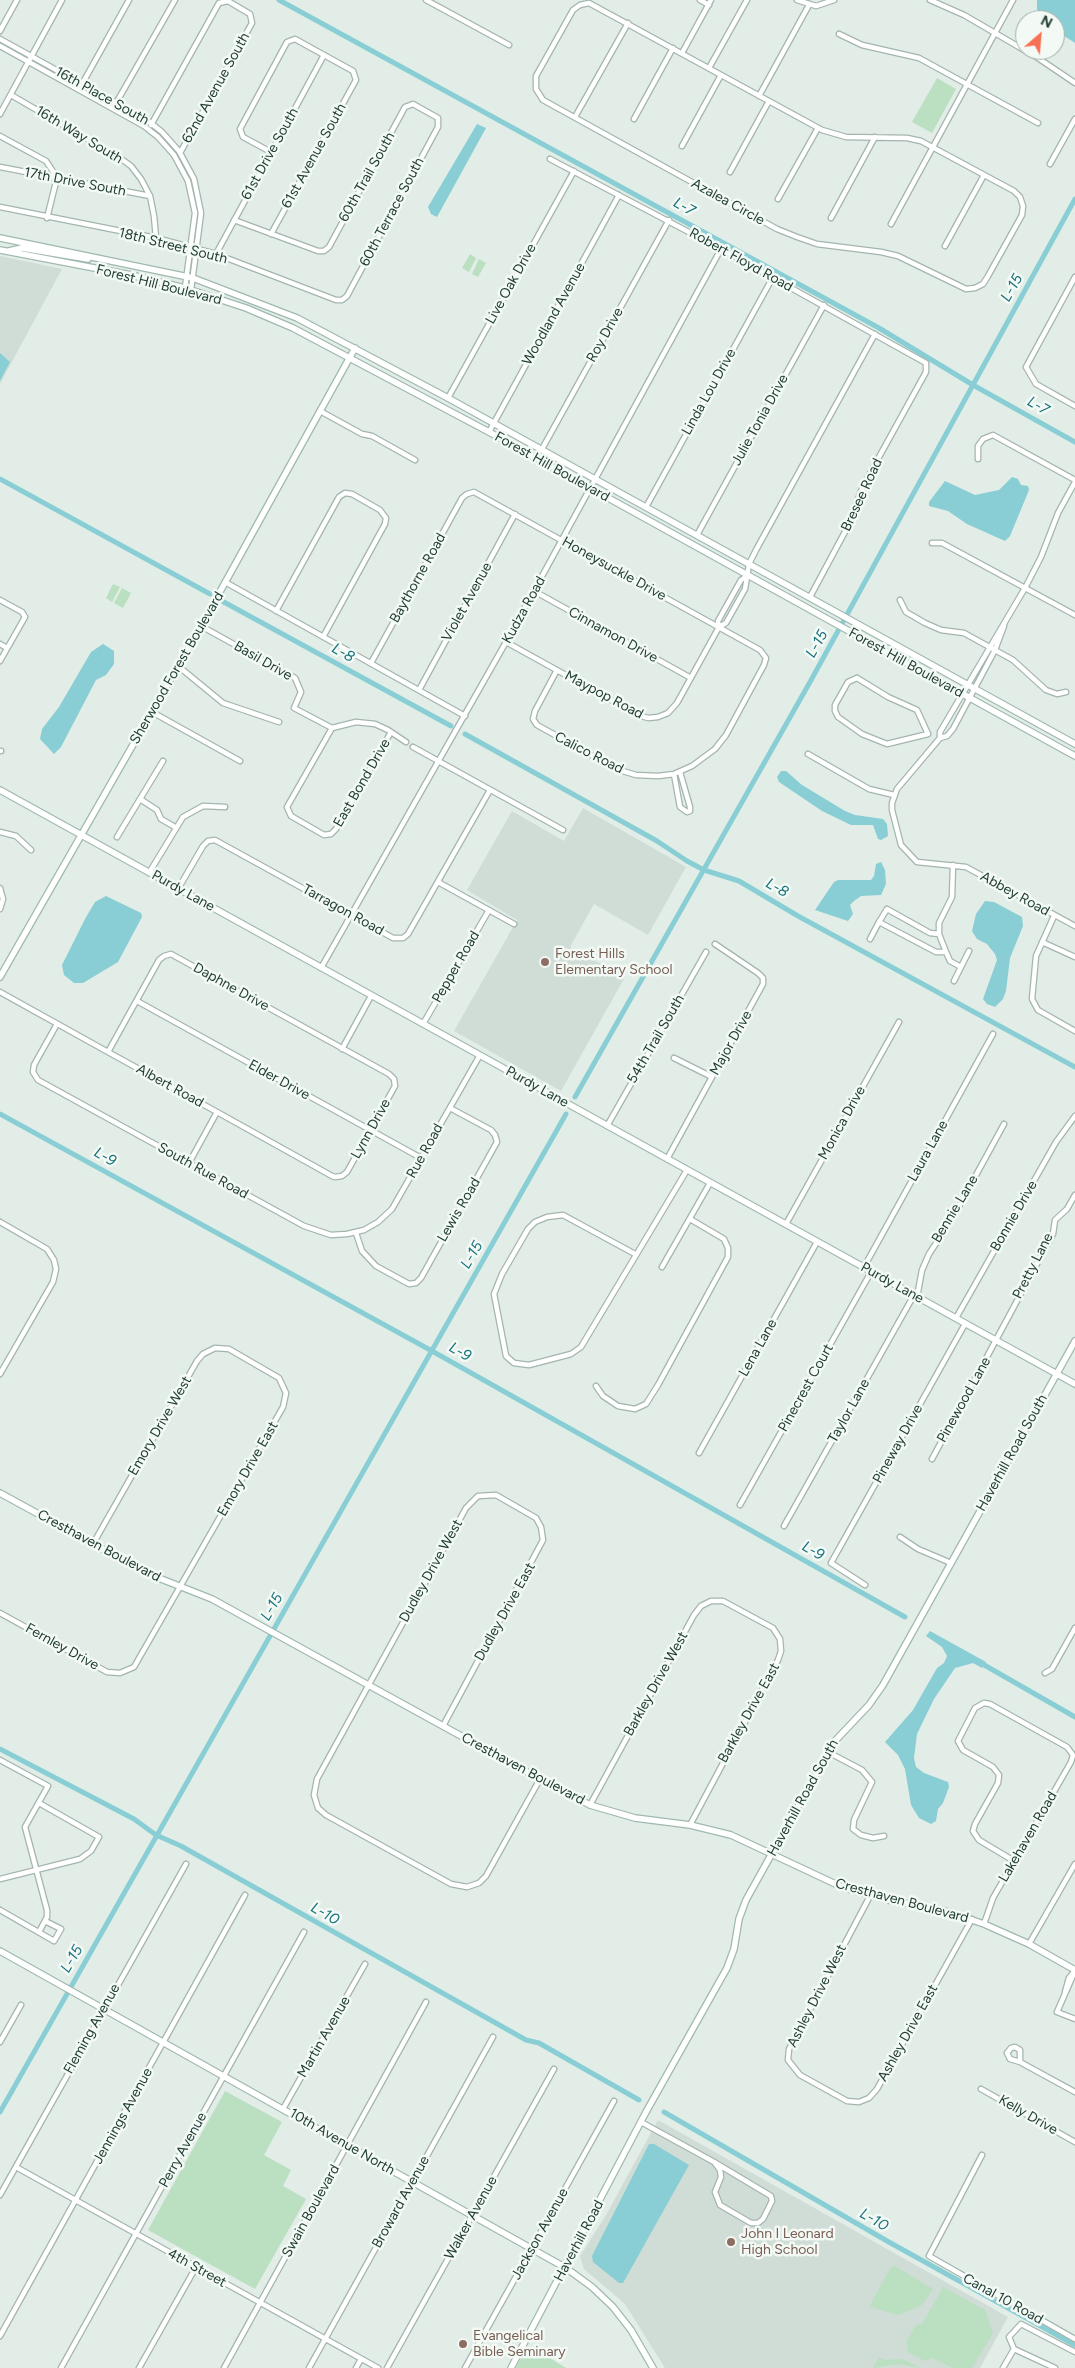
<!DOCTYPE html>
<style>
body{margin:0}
#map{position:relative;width:1075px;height:2368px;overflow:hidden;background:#e2ede7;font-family:Figtree,sans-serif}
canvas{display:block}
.north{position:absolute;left:1015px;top:10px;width:50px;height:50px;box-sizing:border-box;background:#f3f9f5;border:1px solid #9faea8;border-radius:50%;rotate:27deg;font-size:14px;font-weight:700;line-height:20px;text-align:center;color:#213e34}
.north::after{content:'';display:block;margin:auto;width:18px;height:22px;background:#f77155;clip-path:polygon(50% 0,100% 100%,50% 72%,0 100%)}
</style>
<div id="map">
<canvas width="1075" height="2368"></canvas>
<div class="north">N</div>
</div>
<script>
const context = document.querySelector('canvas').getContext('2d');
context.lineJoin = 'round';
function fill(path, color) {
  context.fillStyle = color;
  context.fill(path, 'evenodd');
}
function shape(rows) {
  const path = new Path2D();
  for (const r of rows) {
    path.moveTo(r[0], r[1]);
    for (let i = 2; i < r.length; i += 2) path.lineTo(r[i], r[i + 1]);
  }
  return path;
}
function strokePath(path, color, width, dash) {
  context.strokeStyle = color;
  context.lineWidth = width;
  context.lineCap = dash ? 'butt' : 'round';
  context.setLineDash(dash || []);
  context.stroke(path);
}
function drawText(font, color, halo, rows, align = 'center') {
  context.font = font + ' Figtree,sans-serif';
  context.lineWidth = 5;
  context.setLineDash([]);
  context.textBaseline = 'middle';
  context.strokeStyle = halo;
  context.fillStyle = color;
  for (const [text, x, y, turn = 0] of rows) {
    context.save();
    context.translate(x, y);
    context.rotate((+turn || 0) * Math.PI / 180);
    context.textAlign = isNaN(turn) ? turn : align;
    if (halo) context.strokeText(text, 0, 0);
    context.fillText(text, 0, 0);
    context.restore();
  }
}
fill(shape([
 [0,256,62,269,0,384],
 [583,808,686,867,648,935,594,904,570,947,625,977,561,1091,454,1031,517,920,467,890,512,811,564,841],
 [658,2120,1008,2317,980,2368,665,2368,625,2304,584,2269,580,2256,606,2215]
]), '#d0ddd6');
fill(shape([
 [937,78,956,89,932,133,912,122],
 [470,254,476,258,469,272,462,268],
 [479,259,486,263,478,277,472,274],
 [113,584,120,587,112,602,106,598],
 [122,588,131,593,123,608,114,603],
 [225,2091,282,2122,264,2155,291,2170,283,2186,306,2199,255,2289,148,2230],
 [895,2266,933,2289,922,2305,899,2315,869,2307,891,2267],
 [943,2287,985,2310,993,2333,972,2368,952,2368,933,2358,925,2361,908,2352,906,2341,916,2325,922,2324],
 [532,2347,566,2368,516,2368,525,2350],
 [879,2357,885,2360,903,2359,920,2368,898,2364,873,2368]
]), '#badfc1');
fill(shape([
 [1037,0,1075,0,1075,43,1055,30,1055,20,1040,20,1037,17],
 [477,124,486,128,437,217,431,214,428,207],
 [0,353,10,362,0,381],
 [1012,477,1018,479,1021,485,1028,486,1029,490,1010,536,1005,541,967,524,948,511,929,506,929,502,945,481,975,495,999,490],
 [103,644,114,651,114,664,106,675,96,680,61,747,54,754,40,739,42,729,59,707,91,652],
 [781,771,786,771,802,785,845,811,855,815,883,819,887,824,888,836,881,840,878,839,873,825,851,825,822,811,779,782,777,777],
 [881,862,885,870,886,884,881,895,861,896,854,901,850,905,853,914,848,921,815,910,834,882,838,880,871,880,874,876,876,864],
 [106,896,141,913,142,917,118,962,83,983,74,983,64,975,62,965,85,919,95,902],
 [985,901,994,902,1022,917,1023,926,1010,958,1006,991,1003,999,995,1007,987,1004,983,999,997,960,995,954,987,944,977,939,972,931,976,914],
 [930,1631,986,1662,982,1668,973,1663,955,1668,934,1699,917,1734,914,1758,916,1767,924,1773,948,1782,949,1787,943,1803,938,1809,936,1821,931,1824,919,1818,911,1805,905,1769,898,1755,885,1742,913,1710,937,1668,944,1663,947,1656,942,1647,926,1636],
 [649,2144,654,2144,689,2165,623,2283,619,2283,593,2262,592,2256]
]), '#88ced4');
strokePath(shape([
 [279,0,879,328,973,385,1075,442],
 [0,479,210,594],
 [222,601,451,726],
 [465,734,657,841,687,861,704,870,739,881,798,916,1075,1067],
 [575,1097,810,682,1075,199],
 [0,1114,432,1351,905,1617],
 [979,1662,1075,1717],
 [0,1749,134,1819,156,1835,181,1846,526,2040,539,2043,639,2100],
 [0,2112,566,1114],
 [664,2112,887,2241,1075,2345]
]), '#88ced4', 5);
const street = shape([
 [426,0,509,45],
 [700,0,709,5],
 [797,0,816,6,834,0],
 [930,0,964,15,1038,58,1075,83],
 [589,3,822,130,846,137,907,138,921,141,1014,191,1020,197,1023,206,1022,215,988,276,983,284,975,288,966,289,898,256,881,252,817,244,797,237,777,229,543,100,536,89,536,76,573,10,580,5,589,3],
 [0,31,17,0],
 [839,34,862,45,919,58,1038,123],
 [0,39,147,120,162,132,179,151,194,179,201,213,191,290],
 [0,46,144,126,158,137,174,155,188,181,195,213,185,288],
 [682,53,711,0],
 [709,68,747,0],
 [81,86,129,0],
 [11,95,120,158,131,166,141,179,150,196,154,216,156,238],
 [759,96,809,5],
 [115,105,175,0],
 [0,114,62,0],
 [575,117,628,23],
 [634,119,673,48],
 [151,125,219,3,228,1,250,14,252,23,180,153],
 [0,136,46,161,54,173,57,178,47,218],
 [682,146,721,75],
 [550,159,721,249,926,363,926,372,863,486,847,528,810,597],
 [1050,164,1075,119],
 [0,167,150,196],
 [730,172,769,101],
 [778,199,818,128],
 [0,207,156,238,216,254,336,300,342,300,347,296,438,127,438,118,413,104,405,107,329,247,324,251,318,251,234,220],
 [831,218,875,137],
 [891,224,1013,0],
 [271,234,356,80,353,71,295,39,287,42,240,129,243,137,271,152],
 [945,246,984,175],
 [216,254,324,55],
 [1075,277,1026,367,1036,384,1075,406],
 [448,398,574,171],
 [320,411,362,434,372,436,415,460],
 [489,432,619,195],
 [542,449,669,220],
 [978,459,978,446,983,439,993,435,1075,480],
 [1075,482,1058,513,1041,557,1025,588,940,732,940,738,897,789,892,803,892,810,901,845,917,862,966,867,1075,926],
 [646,507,773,277],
 [697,535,824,305],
 [932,543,942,543,1075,615],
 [225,582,465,716],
 [534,591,691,678],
 [0,600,22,612,25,617,0,661],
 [900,600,906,612,925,623,941,630,964,633,1013,660,1046,690,1057,694,1066,692],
 [276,611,339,497,345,493,352,494,380,510,386,518,385,524,323,637],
 [201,626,295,678,301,692,294,708,332,728,356,722,375,724,388,730,406,742],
 [719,627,726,623,745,589,749,564,756,550,875,334],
 [506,642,638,715,648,718,658,717,668,713,677,703,719,627,718,621,741,580,747,576],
 [0,644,7,648],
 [371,663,462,498,467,494,474,492,760,650,766,658,764,665,726,735,715,749,692,766,674,774,658,776,636,775,616,769,537,725,533,719,535,711,557,670],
 [178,666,223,703,279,722],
 [857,678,888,697,917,710,928,734,887,744,862,734,838,717,835,711,835,705,848,682,857,678],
 [419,690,515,514],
 [152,712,240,761],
 [332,728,287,807,291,816,324,835,331,834,336,829,391,732],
 [940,738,947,736,953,729,995,650,1004,626],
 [413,747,563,830],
 [0,751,1,751],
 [808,754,869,789,894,795],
 [674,774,680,807,687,812,690,811,690,807,680,772],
 [140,799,157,810,161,819,175,827],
 [0,832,16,836,31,850],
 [117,837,163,761],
 [149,873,183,817,203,806,225,807],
 [438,882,514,924],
 [0,888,3,899,0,909],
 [178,889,203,846,208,841,215,840,393,938,403,938,408,934,490,790],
 [1054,916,1036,956,1032,999,1038,1010,1075,1031],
 [939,934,930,933,887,909,879,922,936,952,946,952,939,934,939,923,952,897,953,865],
 [870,939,879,922],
 [1042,942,1075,957],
 [946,952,950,961,961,967,954,981],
 [961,967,969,951],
 [321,968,506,642,721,249],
 [0,992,108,1052,217,1112,332,1176,335,1177,342,1176,347,1172,395,1086,394,1079,389,1074,171,954,164,956,159,960,108,1052],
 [137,1001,421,1158],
 [57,1024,34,1065,33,1072,38,1080,304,1226,331,1235,347,1234,364,1230,378,1222,392,1209,480,1055],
 [423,1024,489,910],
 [342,1049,371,996],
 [674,1058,712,1077],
 [607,1126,706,952],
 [667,1159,763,984,763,978,758,973,715,944],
 [189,1163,217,1112],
 [0,1222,47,1249,54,1260,56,1269,53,1282,0,1374],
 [786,1224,899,1022],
 [356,1233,362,1251,376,1266,409,1284,416,1283,421,1278,497,1142,495,1135,491,1130,450,1108],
 [635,1254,563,1215,547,1217,535,1222,528,1229,502,1274,494,1294,506,1356,514,1363,529,1365,571,1354,581,1347,687,1170],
 [662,1267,710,1183],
 [864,1267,993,1034],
 [917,1297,922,1270,929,1254,952,1219,1004,1124],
 [956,1318,1056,1142,1075,1116],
 [596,1386,603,1396,618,1406,635,1409,646,1404,658,1385,728,1257,728,1248,724,1239,690,1219],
 [699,1453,817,1242],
 [932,1459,1053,1234,1055,1220,1067,1209,1075,1195],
 [740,1505,871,1272],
 [784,1526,914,1295],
 [900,1537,918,1549,951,1563],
 [865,1585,831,1563,965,1324],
 [0,1613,107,1672,120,1673,134,1667,283,1407,286,1393,279,1378,229,1349,215,1348,203,1354,197,1361,93,1544],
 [1045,1673,1052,1669,1075,1628],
 [443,1726,543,1540,541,1527,536,1518,496,1495,478,1496,466,1508,317,1779,314,1795,318,1808,326,1815,451,1884,467,1887,479,1883,486,1876,540,1779],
 [828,1752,862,1770,872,1782,854,1820,853,1829,861,1835,873,1838,884,1836],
 [0,1760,48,1786,25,1827,47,1910,47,1917,39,1932],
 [590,1805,694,1615,701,1606,711,1601,723,1601,773,1628,780,1639,781,1651,778,1660,690,1825],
 [0,1879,80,1859,91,1851,99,1837,39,1803],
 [870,1896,789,2049,788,2060,800,2075,847,2101,859,2102,869,2098,877,2089,972,1919],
 [0,1910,54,1941,61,1929,45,1921],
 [984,1924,993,1898,1071,1762,1073,1755,1067,1747,990,1704,984,1703,975,1708,958,1741,963,1750,993,1767,999,1775,998,1783,975,1824,973,1831,979,1840,1014,1861],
 [1029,1944,1075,1864],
 [1075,1971,1057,2012,1075,2019],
 [1065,1992,1069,1978,1074,1972],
 [0,2042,21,2005],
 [1020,2062,1020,2050,1015,2047,1011,2048,1007,2053,1010,2059,1020,2062,1075,2092],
 [981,2089,1075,2142],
 [283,2109,365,1964],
 [641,2122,714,2162,720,2170,721,2177,715,2192,720,2205,751,2223,758,2223,763,2219,772,2201,771,2196,714,2162],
 [982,2155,929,2256,1075,2339],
 [16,2167,378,2368],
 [0,2195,186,1864],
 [0,2336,245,1895],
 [1014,2349,1055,2368],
 [61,2368,304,1932],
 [139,2368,196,2267],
 [224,2368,426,2002],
 [309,2368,493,2037],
 [356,2368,361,2359],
 [387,2368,554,2069],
 [465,2368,614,2101],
 [1003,2368,1014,2349,1009,2337,1021,2324,1075,2352]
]);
const secondary = shape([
 [0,238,193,278,297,318,448,398,1075,744],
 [0,250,131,275,185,288,246,308,293,328,489,432,1075,756],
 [9,251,22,248,88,259],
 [0,790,1075,1384],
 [0,977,201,626,355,348],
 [0,1493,146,1573,212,1599,512,1764,590,1805,635,1818,690,1825,731,1835,844,1888,889,1900,945,1911,984,1924,1029,1944,1075,1970],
 [0,1951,566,2268,592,2287,613,2307,631,2330,653,2368],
 [511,2368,646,2112,727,1968,734,1949,739,1919,746,1900,834,1742,869,1705,883,1685,1075,1341]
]);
strokePath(street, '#a4b5ae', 7);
strokePath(secondary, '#a0b9ae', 8);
strokePath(street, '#fff', 4.5);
strokePath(secondary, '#fff', 5.5);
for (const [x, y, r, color] of [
 [545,962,5,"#8d6e63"],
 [731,2242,5,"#8d6e63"],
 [463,2344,5,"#8d6e63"]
]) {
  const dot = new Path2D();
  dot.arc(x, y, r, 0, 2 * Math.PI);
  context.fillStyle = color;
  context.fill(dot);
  strokePath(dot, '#f3f9f5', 2);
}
drawText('14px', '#213e34', '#f3f9f5', [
 ["62nd Avenue South",216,88,-61],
 ["16th Place South",102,96,29],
 ["16th Way South",79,135,31],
 ["61st Drive South",270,154,-61],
 ["61st Avenue South",314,156,-61],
 ["60th Trail South",367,177,-61],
 ["17th Drive South",75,182,11],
 ["Azalea Circle",728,202,29],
 ["60th Terrace South",392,212,-62],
 ["18th Street South",173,246,14],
 ["Robert Floyd Road",741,260,29],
 ["Live Oak Drive",511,284,-61],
 ["Forest Hill Boulevard",159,285,14],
 ["Woodland Avenue",554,314,-61],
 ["Roy Drive",605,335,-61],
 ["Linda Lou Drive",709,392,-61],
 ["Julie Tonia Drive",760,420,-61],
 ["Forest Hill Boulevard",552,467,29],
 ["Bresee Road",862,495,-65],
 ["Honeysuckle Drive",614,569,29],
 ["Baythorne Road",418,578,-61],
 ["Violet Avenue",467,602,-61],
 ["Kudza Road",524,610,-61],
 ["Cinnamon Drive",613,635,29],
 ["Basil Drive",263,661,30],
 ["Forest Hill Boulevard",906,663,29],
 ["Sherwood Forest Boulevard",177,668,-60],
 ["Maypop Road",604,695,28],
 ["Calico Road",589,753,27],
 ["East Bond Drive",362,783,-60],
 ["Purdy Lane",183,891,29],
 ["Abbey Road",1015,894,29],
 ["Tarragon Road",343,910,29],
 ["Pepper Road",456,967,-60],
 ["Daphne Drive",231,987,29],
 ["54th Trail South",656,1039,-60],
 ["Major Drive",731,1043,-61],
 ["Elder Drive",279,1080,29],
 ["Albert Road",170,1086,29],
 ["Purdy Lane",537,1087,29],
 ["Monica Drive",842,1123,-61],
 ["Lynn Drive",371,1129,-61],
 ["Rue Road",425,1151,-61],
 ["Laura Lane",928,1151,-61],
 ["South Rue Road",203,1171,29],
 ["Bennie Lane",955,1209,-59],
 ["Lewis Road",459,1210,-60],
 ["Bonnie Drive",1014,1216,-60],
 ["Pretty Lane",1033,1266,-63],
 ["Purdy Lane",892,1283,29],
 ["Lena Lane",758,1348,-61],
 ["Pinecrest Court",806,1388,-61],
 ["Pinewood Lane",964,1400,-61],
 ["Taylor Lane",849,1411,-61],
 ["Emory Drive West",160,1426,-60],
 ["Pineway Drive",898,1444,-61],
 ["Haverhill Road South",1012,1453,-61],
 ["Emory Drive East",248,1469,-60],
 ["Cresthaven Boulevard",99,1546,28],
 ["Dudley Drive West",431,1571,-61],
 ["Dudley Drive East",505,1612,-61],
 ["Fernley Drive",62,1647,29],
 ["Barkley Drive West",656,1684,-61],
 ["Barkley Drive East",749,1713,-61],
 ["Cresthaven Boulevard",523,1769,28],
 ["Haverhill Road South",803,1798,-61],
 ["Lakehaven Road",1028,1837,-60],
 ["Cresthaven Boulevard",902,1901,15],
 ["Ashley Drive West",817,1996,-63],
 ["Fleming Avenue",92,2029,-61],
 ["Ashley Drive East",908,2033,-61],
 ["Martin Avenue",324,2037,-60],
 ["Kelly Drive",1028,2115,30],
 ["Jennings Avenue",123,2116,-61],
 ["10th Avenue North",342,2142,30],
 ["Perry Avenue",183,2150,-61],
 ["Broward Avenue",401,2202,-61],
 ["Swain Boulevard",311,2211,-61],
 ["Walker Avenue",471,2218,-61],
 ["Jackson Avenue",540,2234,-61],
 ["Haverhill Road",579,2241,-62],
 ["4th Street",197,2268,29],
 ["Canal 10 Road",1003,2299,29]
]);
drawText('14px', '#785e54', '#f3f9f5', [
 ["Forest Hills",555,954],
 ["Elementary School",555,970],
 ["John I Leonard",741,2234],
 ["High School",741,2250],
 ["Evangelical",473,2336],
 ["Bible Seminary",473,2352]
], 'left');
drawText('italic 15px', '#19737d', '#f3f9f5', [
 ["L-7",684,207,29],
 ["L-15",1012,288,-61],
 ["L-7",1038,406,30],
 ["L-15",817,644,-61],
 ["L-8",343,653,29],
 ["L-8",777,888,29],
 ["L-9",105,1157,29],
 ["L-15",472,1255,-60],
 ["L-9",460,1352,29],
 ["L-9",813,1551,29],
 ["L-15",272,1607,-60],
 ["L-10",325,1914,29],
 ["L-15",72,1959,-60],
 ["L-10",874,2220,30]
]);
</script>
